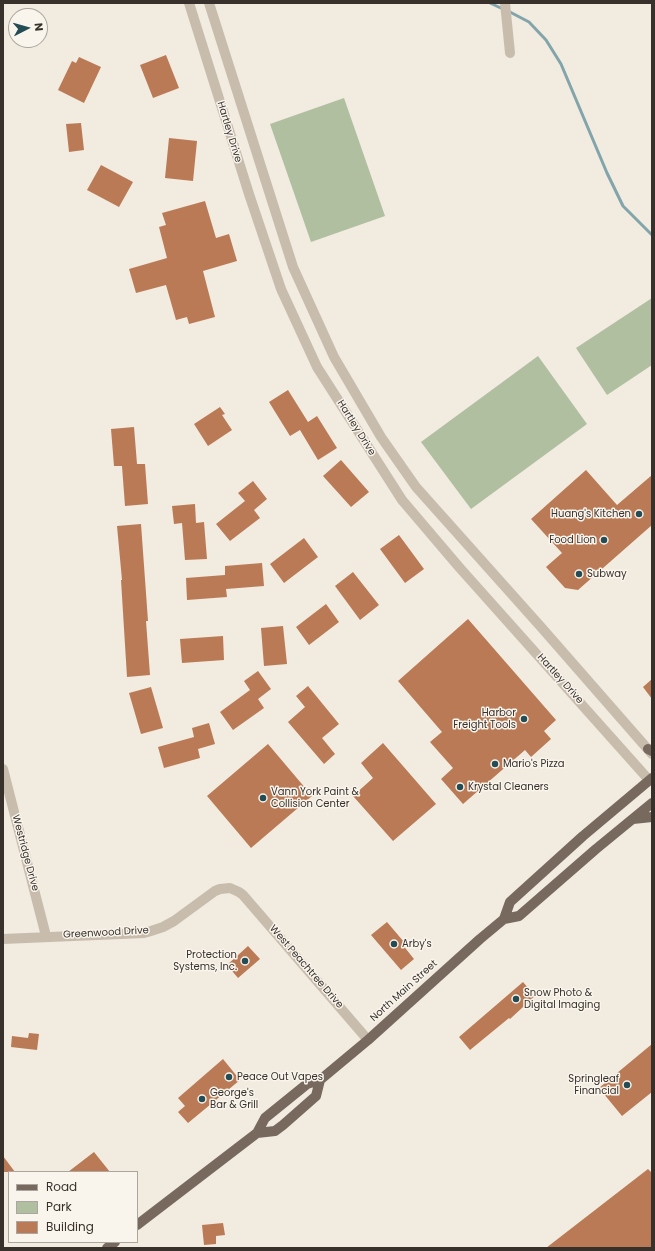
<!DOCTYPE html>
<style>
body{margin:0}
#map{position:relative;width:655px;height:1251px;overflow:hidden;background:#f1ebe0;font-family:Poppins,sans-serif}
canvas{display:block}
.frame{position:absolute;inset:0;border:4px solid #37302b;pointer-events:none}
.legend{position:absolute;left:8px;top:1171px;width:130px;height:72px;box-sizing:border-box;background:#f9f4ec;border:1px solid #aba69f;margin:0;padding:5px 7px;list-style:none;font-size:12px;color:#37302b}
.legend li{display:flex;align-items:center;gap:8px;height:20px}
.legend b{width:20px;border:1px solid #aba69f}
.north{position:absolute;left:8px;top:8px;width:40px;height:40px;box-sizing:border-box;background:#f9f4ec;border:1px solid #aba69f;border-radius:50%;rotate:84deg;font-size:11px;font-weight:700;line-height:16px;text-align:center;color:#37302b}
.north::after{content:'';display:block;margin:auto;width:14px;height:18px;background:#244c55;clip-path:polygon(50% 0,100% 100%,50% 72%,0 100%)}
</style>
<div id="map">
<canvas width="655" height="1251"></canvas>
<div class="frame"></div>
<ul class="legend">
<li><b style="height:5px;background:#77695e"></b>Road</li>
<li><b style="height:11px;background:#b1bfa1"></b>Park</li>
<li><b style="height:11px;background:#ba7a55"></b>Building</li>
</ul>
<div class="north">N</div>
</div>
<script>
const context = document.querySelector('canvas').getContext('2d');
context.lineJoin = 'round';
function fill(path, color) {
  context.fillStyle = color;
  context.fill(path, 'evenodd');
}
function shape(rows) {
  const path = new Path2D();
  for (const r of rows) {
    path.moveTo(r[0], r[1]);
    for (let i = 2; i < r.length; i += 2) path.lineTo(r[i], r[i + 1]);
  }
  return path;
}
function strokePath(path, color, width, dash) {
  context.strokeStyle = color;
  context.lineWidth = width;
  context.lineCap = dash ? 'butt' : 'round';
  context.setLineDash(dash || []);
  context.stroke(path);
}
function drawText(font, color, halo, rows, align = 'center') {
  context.font = font + ' Poppins,sans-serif';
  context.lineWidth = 3;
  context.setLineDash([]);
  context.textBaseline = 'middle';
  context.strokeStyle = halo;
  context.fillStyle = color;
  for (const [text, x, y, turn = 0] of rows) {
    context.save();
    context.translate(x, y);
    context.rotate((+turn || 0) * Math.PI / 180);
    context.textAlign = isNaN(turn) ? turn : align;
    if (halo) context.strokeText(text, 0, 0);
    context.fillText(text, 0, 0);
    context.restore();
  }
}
fill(shape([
 [344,98,385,216,311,242,270,124],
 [652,298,652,365,607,395,576,348],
 [538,356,587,424,471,509,421,442]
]), '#b1bfa1');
strokePath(shape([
 [490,3,503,9],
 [508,11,529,22,546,40,561,64,607,173,623,206,652,235]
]), '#82a4ab', 3);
fill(shape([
 [166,55,179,88,153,98,140,65],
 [79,57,101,67,84,103,58,90,72,61,76,63],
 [81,123,84,150,69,152,66,124],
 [169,138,197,141,193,181,165,178],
 [101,165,133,182,119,207,87,190],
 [205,201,216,238,229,234,237,261,203,271,215,317,189,324,187,317,176,320,166,285,136,293,129,269,167,258,159,227,166,225,162,213],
 [288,390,308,422,317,416,337,448,318,460,300,430,290,436,269,402],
 [220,407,225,414,222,415,232,430,208,446,194,424],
 [134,427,137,464,145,464,148,504,125,506,122,466,114,466,111,429],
 [341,460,369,492,351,507,323,476],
 [586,470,617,505,652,475,652,525,578,590,565,588,546,567,562,553,531,519],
 [253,481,267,499,254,510,260,518,230,541,216,524,245,501,238,493],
 [195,504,196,523,204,522,207,559,185,560,182,523,174,524,172,506],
 [141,524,148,621,146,621,150,675,127,677,121,580,122,580,117,526],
 [399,535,424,569,405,583,380,549],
 [304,538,318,557,284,583,270,564],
 [262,563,264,586,226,589,227,597,187,600,186,578,225,575,225,566],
 [353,572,379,605,360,620,335,586],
 [326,604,339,622,309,645,296,627],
 [468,619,556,720,544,731,551,739,531,757,525,750,463,804,441,779,453,768,430,742,442,732,398,681],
 [283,626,287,664,264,666,261,628],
 [223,636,224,660,182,663,180,639],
 [258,671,271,689,258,699,264,708,233,730,220,712,250,690,244,681],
 [652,679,652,699,643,687],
 [308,686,339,724,322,738,335,754,324,764,288,722,305,707,296,696],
 [151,687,163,728,141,734,129,693],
 [209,723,215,744,198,749,200,758,164,768,158,747,194,737,192,728],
 [383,743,436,804,393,841,353,796,373,778,361,763],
 [268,744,312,796,251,848,207,796],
 [387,922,404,942,402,944,414,959,401,970,371,935],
 [248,946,260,959,238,978,227,965],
 [523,982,535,996,510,1019,509,1018,470,1050,459,1037],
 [29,1033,39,1034,37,1050,11,1047,12,1036,28,1038],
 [652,1044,652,1092,622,1116,599,1088],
 [223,1059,240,1080,188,1123,178,1112,185,1106,178,1098],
 [94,1152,110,1172,68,1172],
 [3,1156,15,1172,3,1172],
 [648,1169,652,1173,652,1248,546,1248],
 [223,1223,225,1235,216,1236,216,1244,204,1245,202,1225]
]), '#ba7a55');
strokePath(shape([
 [189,3,249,194,281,289,317,367,402,500,459,567,649,780],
 [209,3,293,267,334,357,381,437,416,487,541,627,652,754],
 [505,3,510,53],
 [3,769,46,936],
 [3,939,144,933,151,931,163,927,174,921,215,891,220,889,230,888,239,892,243,895,368,1040]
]), '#c8bdad', 10);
strokePath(shape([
 [648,749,652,751],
 [633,819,652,817],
 [504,919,510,902,583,836,652,778],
 [257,1133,275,1131,283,1125,316,1096,320,1080],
 [137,1225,257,1133,265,1118,307,1084,320,1080,368,1040,480,939,504,919,519,916,596,849,652,803],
 [107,1248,115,1242]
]), '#77695e', 10);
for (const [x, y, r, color] of [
 [639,514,4,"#244c55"],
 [604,540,4,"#244c55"],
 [579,574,4,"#244c55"],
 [524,719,4,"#244c55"],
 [495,764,4,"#244c55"],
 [460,787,4,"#244c55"],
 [263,798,4,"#244c55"],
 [394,944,4,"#244c55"],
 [245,961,4,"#244c55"],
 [516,999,4,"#244c55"],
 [229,1077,4,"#244c55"],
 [627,1085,4,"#244c55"],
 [202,1099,4,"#244c55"]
]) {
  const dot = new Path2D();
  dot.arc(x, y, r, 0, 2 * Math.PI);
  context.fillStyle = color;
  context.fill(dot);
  strokePath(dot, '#f9f4ec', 1.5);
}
drawText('10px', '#37302b', '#f9f4ec', [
 ["Hartley Drive",229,132,73],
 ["Hartley Drive",356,428,58],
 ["Hartley Drive",560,679,48],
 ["Westridge Drive",25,853,75],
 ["Greenwood Drive",106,933,-3],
 ["West Peachtree Drive",306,967,49],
 ["North Main Street",404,991,-42]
]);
drawText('10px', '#37302b', '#f9f4ec', [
 ["Huang's Kitchen",631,514,"right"],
 ["Food Lion",596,540,"right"],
 ["Subway",587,574],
 ["Harbor",516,713,"right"],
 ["Freight Tools",516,725,"right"],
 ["Mario's Pizza",503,764],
 ["Krystal Cleaners",468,787],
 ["Vann York Paint &",271,792],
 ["Collision Center",271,804],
 ["Arby's",402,944],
 ["Protection",237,955,"right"],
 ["Systems, Inc.",237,967,"right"],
 ["Snow Photo &",524,993],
 ["Digital Imaging",524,1005],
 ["Peace Out Vapes",237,1077],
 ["Springleaf",619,1079,"right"],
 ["Financial",619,1091,"right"],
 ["George's",210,1093],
 ["Bar & Grill",210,1105]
], 'left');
</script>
